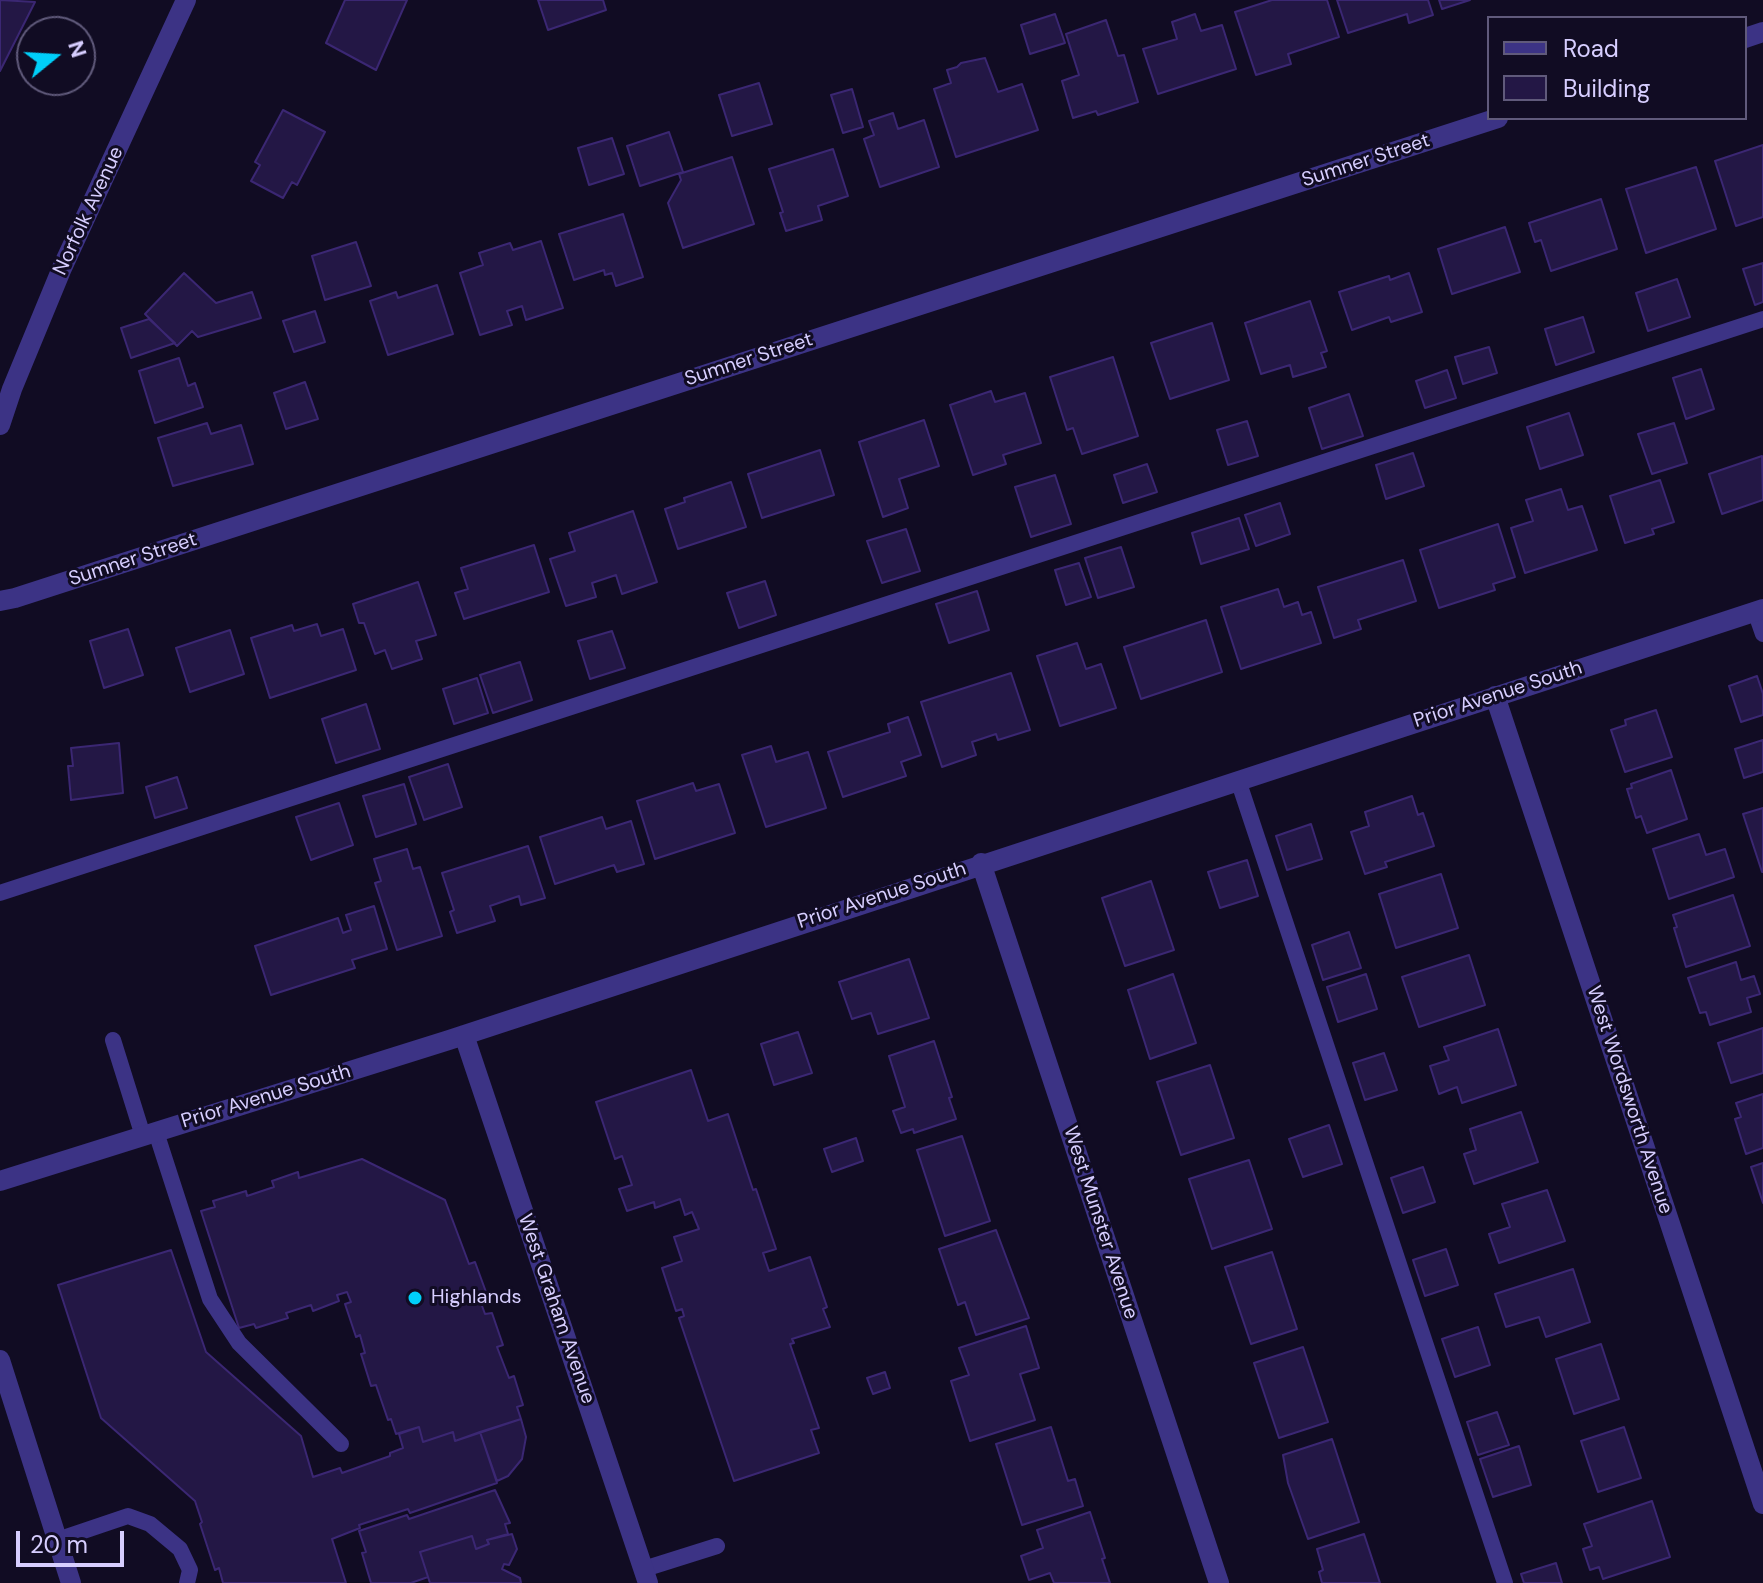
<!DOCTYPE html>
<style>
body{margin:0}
#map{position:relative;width:1763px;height:1583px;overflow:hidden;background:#110c23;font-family:"DM Sans",sans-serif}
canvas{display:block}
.legend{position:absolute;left:1487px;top:16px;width:260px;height:104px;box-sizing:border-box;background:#110c23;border:2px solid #605a7b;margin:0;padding:10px 14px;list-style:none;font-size:24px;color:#d7ceff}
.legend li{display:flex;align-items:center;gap:16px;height:40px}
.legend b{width:40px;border:2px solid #605a7b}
.north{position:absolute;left:16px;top:16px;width:80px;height:80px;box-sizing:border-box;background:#110c23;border:2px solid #605a7b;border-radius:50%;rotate:72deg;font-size:22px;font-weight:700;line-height:32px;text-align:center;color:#d7ceff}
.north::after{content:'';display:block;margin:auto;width:28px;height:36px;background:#00cff9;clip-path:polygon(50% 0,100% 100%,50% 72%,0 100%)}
.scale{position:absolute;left:16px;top:1531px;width:108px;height:36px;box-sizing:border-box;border:4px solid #d7ceff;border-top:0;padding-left:10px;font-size:24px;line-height:28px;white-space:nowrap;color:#d7ceff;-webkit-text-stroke:6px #110c23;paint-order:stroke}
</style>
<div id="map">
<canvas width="1763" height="1583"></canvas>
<ul class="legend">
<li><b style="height:10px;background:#3c3385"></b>Road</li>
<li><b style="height:22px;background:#231745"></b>Building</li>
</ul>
<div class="north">N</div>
<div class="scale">20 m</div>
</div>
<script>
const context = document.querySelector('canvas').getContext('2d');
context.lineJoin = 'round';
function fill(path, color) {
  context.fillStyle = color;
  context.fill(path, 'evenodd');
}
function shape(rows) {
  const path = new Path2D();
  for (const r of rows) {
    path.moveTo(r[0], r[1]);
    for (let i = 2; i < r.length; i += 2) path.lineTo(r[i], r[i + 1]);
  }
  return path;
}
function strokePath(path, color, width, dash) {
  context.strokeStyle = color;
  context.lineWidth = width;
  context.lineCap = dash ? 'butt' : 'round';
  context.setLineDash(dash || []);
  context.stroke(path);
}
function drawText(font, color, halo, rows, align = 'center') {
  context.font = font + ' "DM Sans",sans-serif';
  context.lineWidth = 6;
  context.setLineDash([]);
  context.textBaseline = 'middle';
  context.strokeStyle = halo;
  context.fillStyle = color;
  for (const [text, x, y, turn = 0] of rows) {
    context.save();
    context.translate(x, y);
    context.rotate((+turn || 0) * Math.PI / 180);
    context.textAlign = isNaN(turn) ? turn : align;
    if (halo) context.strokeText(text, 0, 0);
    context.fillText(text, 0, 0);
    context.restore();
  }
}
const building = shape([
 [0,0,35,2,0,71,0,0],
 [345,0,407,0,376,70,326,43,345,0],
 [538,0,603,0,606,10,548,30,538,0],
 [1272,0,1327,0,1339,37,1288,54,1291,64,1256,75,1235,12,1272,0],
 [1337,0,1428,0,1433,15,1409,23,1407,14,1348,33,1337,0],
 [1439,0,1470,0,1442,9,1439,0],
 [1055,14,1065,43,1030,54,1021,25,1055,14],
 [1195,14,1201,31,1222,25,1236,69,1158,94,1143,49,1177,39,1172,22,1195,14],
 [1106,20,1118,56,1124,55,1138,102,1098,115,1096,111,1073,118,1062,81,1079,75,1066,34,1106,20],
 [985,58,998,92,1022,84,1038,130,956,157,934,89,951,83,947,70,957,67,961,63,985,58],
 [759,83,772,124,732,136,719,95,759,83],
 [852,89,863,127,843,133,831,95,852,89],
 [283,110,325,132,297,185,292,182,283,198,251,181,260,165,255,162,283,110],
 [893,113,898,129,924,120,939,167,880,187,864,139,874,135,869,121,893,113],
 [669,132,683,172,640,186,627,146,669,132],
 [612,138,624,174,589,185,578,148,612,138],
 [1763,145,1763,217,1736,226,1715,161,1763,145],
 [833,149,848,196,818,206,822,220,786,231,780,213,783,212,769,169,833,149],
 [732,157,754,224,683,248,668,203,681,180,679,174,732,157],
 [1696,167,1716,229,1646,253,1626,189,1696,167],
 [1601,199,1617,249,1551,271,1541,240,1535,242,1529,223,1601,199],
 [623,214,643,277,616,286,612,273,605,275,604,270,574,280,559,234,623,214],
 [1505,227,1520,272,1452,294,1438,249,1505,227],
 [541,241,563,308,526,320,522,306,507,311,512,325,480,335,460,273,483,265,479,253,510,243,513,250,541,241],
 [356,242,371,286,325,300,312,256,356,242],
 [1763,263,1763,302,1755,305,1743,269,1763,263],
 [184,273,216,303,252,292,261,318,198,337,192,331,177,346,145,314,184,273],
 [1409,273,1422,312,1391,322,1389,317,1352,330,1339,292,1389,276,1390,280,1409,273],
 [1677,279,1690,317,1648,331,1636,293,1677,279],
 [437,285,453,334,388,355,370,301,396,292,398,298,437,285],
 [1310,301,1327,351,1321,353,1326,367,1293,377,1290,365,1261,374,1245,323,1310,301],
 [315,311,325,342,294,352,283,321,315,311],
 [1583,317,1594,352,1556,365,1545,329,1583,317],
 [149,319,175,343,131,358,121,328,149,319],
 [1212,323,1229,380,1170,399,1151,343,1212,323],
 [1489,347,1497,373,1463,384,1455,357,1489,347],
 [1113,357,1138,436,1082,454,1073,428,1067,430,1050,377,1113,357],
 [179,358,188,386,195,383,203,407,155,423,139,371,179,358],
 [1701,369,1714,409,1686,419,1673,378,1701,369],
 [1447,370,1456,398,1425,408,1416,381,1447,370],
 [305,382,318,419,286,429,274,393,305,382],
 [991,391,995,402,1025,393,1041,443,1003,455,1006,464,973,475,950,405,991,391],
 [1349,394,1363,436,1322,449,1309,408,1349,394],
 [1569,413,1583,455,1540,469,1527,427,1569,413],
 [924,420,939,466,899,479,908,508,883,517,859,442,924,420],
 [1247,421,1258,456,1228,465,1217,430,1247,421],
 [207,423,211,434,241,425,253,464,173,486,158,438,207,423],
 [1674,423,1687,463,1652,474,1638,434,1674,423],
 [820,450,834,495,762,518,748,474,820,450],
 [1413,453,1424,486,1386,499,1376,465,1413,453],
 [1762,456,1763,500,1722,514,1709,474,1762,456],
 [1147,464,1157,492,1123,503,1114,475,1147,464],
 [1055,475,1071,524,1031,537,1015,487,1055,475],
 [1660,480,1674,522,1652,529,1654,534,1625,543,1610,496,1660,480],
 [731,482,746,527,678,549,665,509,685,502,684,498,731,482],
 [1561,489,1568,510,1582,506,1597,550,1525,573,1511,528,1533,521,1526,500,1561,489],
 [1280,503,1290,534,1256,546,1245,515,1280,503],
 [633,511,657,582,622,594,616,575,592,583,596,597,566,606,550,559,575,551,569,533,633,511],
 [1239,518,1249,549,1201,564,1192,533,1239,518],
 [1498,524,1515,577,1493,584,1495,590,1439,608,1420,550,1498,524],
 [906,529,920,571,882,583,867,541,906,529],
 [534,545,549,592,464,619,455,593,468,589,461,568,534,545],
 [1121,547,1134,587,1098,598,1085,558,1121,547],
 [1403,560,1416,601,1358,620,1361,629,1334,638,1318,587,1403,560],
 [1079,563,1091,597,1066,605,1055,570,1079,563],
 [765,581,776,615,739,628,727,593,765,581],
 [418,582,436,635,416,641,422,659,392,669,385,650,375,654,364,623,359,623,353,604,418,582],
 [1278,589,1284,607,1298,602,1302,615,1311,612,1321,643,1241,669,1221,607,1278,589],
 [977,591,989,630,949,643,936,604,977,591],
 [1206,620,1222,672,1141,699,1124,647,1206,620],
 [317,624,321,636,343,629,356,670,270,698,251,638,292,625,294,631,317,624],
 [128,629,143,675,104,688,90,641,128,629],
 [230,630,244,674,190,692,176,648,230,630],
 [612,631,625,668,590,679,578,641,612,631],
 [1077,643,1086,669,1101,664,1116,708,1060,726,1037,656,1077,643],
 [520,662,532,700,493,713,480,675,520,662],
 [1011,673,1030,730,998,740,996,734,972,742,976,755,942,767,921,702,1011,673],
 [1757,676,1763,694,1763,715,1741,722,1729,686,1757,676],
 [477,678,488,713,454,724,443,689,477,678],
 [366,704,380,749,336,763,322,719,366,704],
 [1656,710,1672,757,1625,772,1611,730,1626,725,1625,720,1656,710],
 [908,717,921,755,901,762,906,776,843,797,828,752,890,732,888,724,908,717],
 [1763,740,1763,772,1744,778,1735,749,1763,740],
 [119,743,123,793,71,800,68,766,73,766,71,748,119,743],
 [771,746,776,762,808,752,826,808,766,827,742,755,771,746],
 [448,764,462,807,424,820,409,777,448,764],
 [1671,770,1687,819,1647,833,1641,816,1636,818,1627,789,1632,788,1631,784,1671,770],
 [177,777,187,808,155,818,146,787,177,777],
 [693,783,696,791,719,784,735,833,655,859,637,801,693,783],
 [404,784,416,824,376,837,363,796,404,784],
 [1412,796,1418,815,1423,813,1434,846,1385,862,1387,867,1365,874,1351,832,1369,826,1365,812,1412,796],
 [339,803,353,845,311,860,296,817,339,803],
 [1763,808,1763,872,1762,872,1743,814,1763,808],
 [602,817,606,829,631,821,644,864,617,872,614,865,555,884,540,837,602,817],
 [1311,824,1322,859,1287,870,1276,836,1311,824],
 [1699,834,1706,855,1725,849,1734,877,1669,899,1653,849,1699,834],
 [528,846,545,898,521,905,519,896,490,906,495,921,457,933,450,912,454,910,442,873,528,846],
 [407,849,413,869,420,867,442,936,397,950,375,883,381,881,374,859,407,849],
 [1247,860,1258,896,1220,908,1208,872,1247,860],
 [1441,874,1458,928,1396,948,1379,894,1441,874],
 [1151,881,1174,950,1125,966,1102,898,1151,881],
 [1733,895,1750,946,1686,967,1674,928,1677,927,1673,915,1733,895],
 [374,906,387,949,352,960,355,968,271,995,255,946,338,918,343,933,351,930,346,915,374,906],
 [1349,932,1361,968,1323,980,1312,945,1349,932],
 [1469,955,1485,1005,1419,1027,1402,977,1469,955],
 [909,959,929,1018,878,1034,871,1013,852,1019,839,982,909,959],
 [1736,962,1741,980,1754,976,1760,994,1747,998,1751,1012,1710,1025,1706,1012,1700,1013,1688,978,1736,962],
 [1173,974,1196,1043,1150,1059,1128,990,1173,974],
 [1366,974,1377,1009,1338,1022,1327,987,1366,974],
 [1763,1028,1763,1073,1731,1083,1718,1043,1763,1028],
 [1498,1029,1516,1085,1462,1103,1457,1087,1439,1094,1430,1066,1449,1060,1444,1047,1498,1029],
 [798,1032,812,1073,774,1085,761,1044,798,1032],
 [934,1041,952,1097,949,1098,956,1119,914,1133,913,1129,901,1133,893,1111,905,1107,889,1056,934,1041],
 [1384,1053,1397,1090,1365,1100,1353,1063,1384,1053],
 [1210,1065,1234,1138,1181,1155,1157,1082,1210,1065],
 [691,1070,708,1121,728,1114,753,1190,756,1189,776,1249,763,1253,769,1271,810,1257,827,1307,823,1309,830,1327,792,1339,794,1343,790,1344,819,1428,811,1430,819,1453,734,1481,679,1318,684,1316,682,1309,676,1311,662,1268,682,1261,674,1237,699,1229,692,1212,685,1215,680,1199,655,1208,654,1202,627,1211,619,1189,632,1185,622,1156,615,1159,596,1102,691,1070],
 [1763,1094,1763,1148,1746,1154,1735,1119,1741,1117,1736,1103,1763,1094],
 [1521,1112,1538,1162,1474,1184,1464,1154,1476,1150,1470,1129,1521,1112],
 [1329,1125,1342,1164,1303,1177,1289,1139,1329,1125],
 [962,1136,990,1221,945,1236,917,1150,962,1136],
 [856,1138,863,1161,832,1172,824,1149,856,1138],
 [362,1159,445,1200,469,1264,475,1262,486,1292,478,1295,485,1314,492,1313,503,1345,497,1347,509,1378,514,1376,523,1405,517,1407,521,1419,455,1441,453,1432,423,1442,419,1427,396,1434,391,1419,388,1420,376,1385,371,1386,361,1354,365,1353,360,1335,356,1337,345,1304,351,1302,347,1292,337,1295,339,1301,313,1311,311,1305,286,1313,288,1318,256,1328,254,1324,239,1328,201,1211,215,1207,213,1201,246,1191,247,1196,274,1187,272,1181,298,1172,299,1178,362,1159],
 [1249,1160,1272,1229,1212,1249,1189,1179,1249,1160],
 [1763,1163,1763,1203,1751,1167,1763,1163],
 [1423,1167,1435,1202,1403,1213,1391,1178,1423,1167],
 [1547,1190,1565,1241,1499,1263,1489,1234,1510,1227,1502,1204,1547,1190],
 [996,1230,1029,1318,976,1335,965,1302,958,1305,939,1249,996,1230],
 [1446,1249,1458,1285,1425,1296,1413,1260,1446,1249],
 [171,1250,206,1352,301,1436,313,1477,340,1468,342,1473,390,1456,390,1453,403,1448,399,1434,419,1427,423,1442,453,1432,455,1441,480,1432,497,1483,410,1513,408,1509,359,1525,360,1528,332,1539,346,1583,223,1583,219,1568,215,1570,200,1524,202,1522,195,1501,101,1418,58,1285,171,1250],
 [1272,1252,1297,1329,1251,1344,1225,1267,1272,1252],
 [1573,1269,1590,1322,1546,1337,1539,1317,1506,1327,1495,1294,1573,1269],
 [1026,1326,1039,1368,1020,1374,1035,1420,970,1441,951,1381,969,1375,959,1348,1026,1326],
 [1478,1327,1490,1365,1455,1377,1442,1339,1478,1327],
 [1601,1344,1619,1399,1574,1414,1556,1359,1601,1344],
 [1303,1347,1328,1422,1279,1438,1254,1363,1303,1347],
 [885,1372,890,1388,873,1394,867,1378,885,1372],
 [1497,1412,1509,1445,1478,1455,1467,1422,1497,1412],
 [521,1419,526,1437,522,1459,508,1476,497,1481,480,1432,521,1419],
 [1051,1427,1068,1481,1075,1479,1083,1506,1022,1525,996,1444,1051,1427],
 [1624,1427,1641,1478,1598,1492,1581,1441,1624,1427],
 [1332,1439,1359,1522,1308,1539,1288,1483,1283,1455,1332,1439],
 [1519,1446,1531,1485,1493,1497,1480,1459,1519,1446],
 [495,1490,510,1523,505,1524,508,1534,487,1540,489,1544,476,1549,472,1536,420,1552,428,1577,411,1583,371,1583,362,1553,366,1552,359,1531,407,1515,409,1519,495,1490],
 [1652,1501,1670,1557,1603,1579,1599,1567,1590,1570,1583,1549,1592,1546,1584,1524,1652,1501],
 [1090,1512,1105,1558,1102,1559,1110,1583,1054,1583,1050,1573,1029,1580,1021,1556,1043,1548,1037,1530,1090,1512],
 [512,1534,517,1549,509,1565,504,1564,502,1569,520,1578,521,1583,430,1583,420,1552,472,1536,476,1549,489,1544,487,1540,512,1534],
 [1364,1534,1380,1583,1322,1583,1319,1572,1323,1570,1317,1549,1364,1534],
 [1556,1563,1562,1583,1524,1583,1521,1574,1556,1563]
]);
fill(building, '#231745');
strokePath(building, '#3b2773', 2);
strokePath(shape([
 [1755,611,1763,634],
 [1238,780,1505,1583],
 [0,893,1763,319],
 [113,1040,143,1136],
 [156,1132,210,1299,239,1343,341,1444],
 [57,1540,128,1516,150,1524,180,1549,190,1570,187,1583],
 [644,1569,717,1546]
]), '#3c3385', 16);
strokePath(shape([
 [1745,38,1763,32],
 [0,425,12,389,62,268,186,0],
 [0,601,15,598,1498,118],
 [1495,696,1763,1504],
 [981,863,1219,1583],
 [464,1035,648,1583],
 [0,1181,449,1040,1763,609],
 [0,1360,71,1583]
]), '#3c3385', 20);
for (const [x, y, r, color] of [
 [415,1298,8,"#00cff9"]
]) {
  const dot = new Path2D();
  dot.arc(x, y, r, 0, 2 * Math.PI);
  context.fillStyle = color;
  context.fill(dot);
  strokePath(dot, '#110c23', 3);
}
drawText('20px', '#d7ceff', '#110c23', [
 ["Sumner Street",1366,161,-18],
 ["Norfolk Avenue",89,211,-65],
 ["Sumner Street",749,360,-18],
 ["Sumner Street",133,560,-18],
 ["Prior Avenue South",1498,695,-18],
 ["Prior Avenue South",882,896,-18],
 ["Prior Avenue South",266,1097,-17],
 ["West Wordsworth Avenue",1629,1100,72],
 ["West Munster Avenue",1100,1223,72],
 ["West Graham Avenue",556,1309,71]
]);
drawText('20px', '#d7ceff', '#110c23', [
 ["Highlands",431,1298]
], 'left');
</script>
